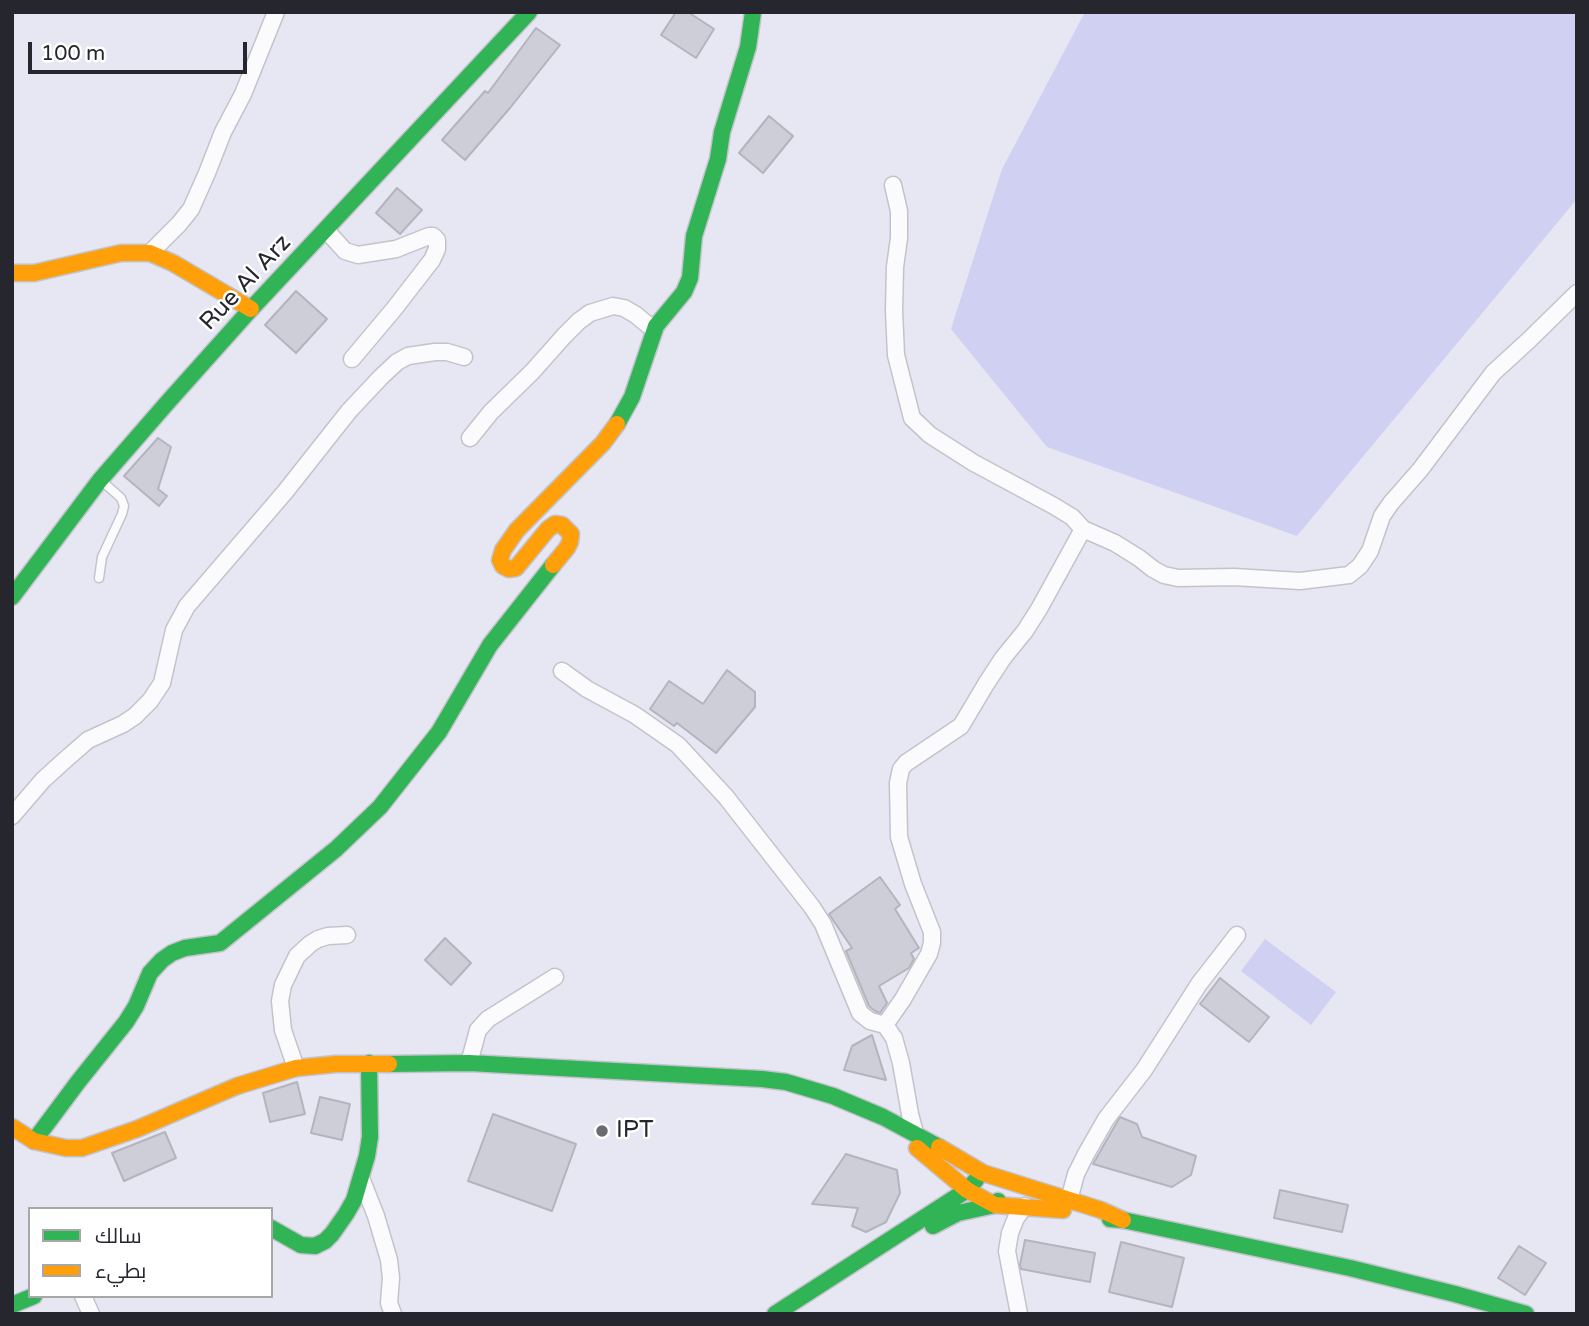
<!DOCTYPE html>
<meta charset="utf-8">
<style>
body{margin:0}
#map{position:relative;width:1589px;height:1326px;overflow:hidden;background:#e7e7f3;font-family:"Varela Round",Cairo,sans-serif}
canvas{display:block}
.frame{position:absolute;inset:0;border:14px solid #26262e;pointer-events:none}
.legend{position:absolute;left:28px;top:1207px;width:245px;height:91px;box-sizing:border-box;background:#fff;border:2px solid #a8a8ab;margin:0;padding:9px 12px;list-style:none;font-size:21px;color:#26262e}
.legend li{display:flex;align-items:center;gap:14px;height:35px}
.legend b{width:35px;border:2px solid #a8a8ab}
.scale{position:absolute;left:28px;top:42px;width:219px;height:32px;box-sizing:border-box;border:4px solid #26262e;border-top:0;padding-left:9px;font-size:21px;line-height:24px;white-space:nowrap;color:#26262e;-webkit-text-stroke:5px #fff;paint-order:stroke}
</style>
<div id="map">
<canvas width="1589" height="1326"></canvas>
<div class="frame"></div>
<ul class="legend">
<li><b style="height:9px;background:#30b455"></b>سالك</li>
<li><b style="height:9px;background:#ff9f0a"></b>بطيء</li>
</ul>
<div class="scale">100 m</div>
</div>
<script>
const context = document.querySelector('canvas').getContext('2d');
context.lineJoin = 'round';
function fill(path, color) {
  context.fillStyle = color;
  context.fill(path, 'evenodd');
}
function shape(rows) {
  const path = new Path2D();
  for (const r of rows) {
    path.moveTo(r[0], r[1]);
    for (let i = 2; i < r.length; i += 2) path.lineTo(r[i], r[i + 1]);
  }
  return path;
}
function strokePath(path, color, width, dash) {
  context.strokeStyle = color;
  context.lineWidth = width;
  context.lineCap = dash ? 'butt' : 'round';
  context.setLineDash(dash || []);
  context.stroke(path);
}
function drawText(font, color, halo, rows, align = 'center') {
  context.font = font + ' "Varela Round",sans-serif';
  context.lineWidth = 5;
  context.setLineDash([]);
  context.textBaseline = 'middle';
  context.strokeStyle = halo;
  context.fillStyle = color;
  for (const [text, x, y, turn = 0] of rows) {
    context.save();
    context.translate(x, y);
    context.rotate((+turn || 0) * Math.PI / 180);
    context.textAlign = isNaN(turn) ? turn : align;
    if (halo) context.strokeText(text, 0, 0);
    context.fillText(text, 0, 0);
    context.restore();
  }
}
fill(shape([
 [1085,12,1577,12,1577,199,1297,536,1047,447,951,329,1002,169],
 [1265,939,1336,992,1311,1025,1241,971]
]), '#d0d0f2');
const building = shape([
 [676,12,688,12,714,29,696,58,661,35,676,12],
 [536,28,560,45,510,108,465,160,442,140,485,91,488,93,536,28],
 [769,116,793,136,763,173,739,153,769,116],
 [397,188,422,210,400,234,376,213,397,188],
 [296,291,327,319,296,353,265,325,296,291],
 [158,438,171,447,158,489,167,496,159,506,124,476,158,438],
 [727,670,755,692,755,707,716,753,677,723,674,726,650,709,669,681,703,704,727,670],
 [880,877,900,905,895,909,919,948,911,953,914,959,909,968,879,986,887,1003,880,1013,875,1011,869,1006,846,951,852,948,829,914,880,877],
 [445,938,471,963,451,985,425,960,445,938],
 [1220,978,1269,1017,1249,1042,1200,1004,1220,978],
 [872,1035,886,1080,844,1070,852,1046,872,1035],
 [297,1082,305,1114,270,1122,263,1093,297,1082],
 [320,1097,350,1104,342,1140,311,1133,320,1097],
 [493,1114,576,1144,552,1211,468,1181,493,1114],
 [1120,1117,1137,1124,1142,1137,1196,1156,1191,1175,1172,1187,1093,1164,1120,1117],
 [165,1132,176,1158,124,1181,112,1153,165,1132],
 [846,1154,897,1170,900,1193,886,1222,866,1232,852,1226,858,1208,812,1204,846,1154],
 [1280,1190,1348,1205,1342,1232,1274,1218,1280,1190],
 [1025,1240,1095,1253,1090,1282,1021,1269,1020,1265,1025,1240],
 [1121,1242,1184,1258,1172,1307,1109,1292,1121,1242],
 [1519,1246,1546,1263,1525,1295,1498,1278,1519,1246]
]);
fill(building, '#ceced8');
strokePath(building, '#b4b4be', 2);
const lane = shape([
 [99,578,102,557,122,514,124,506,121,498,103,482]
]);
const street = shape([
 [893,185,899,211,899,238,895,267,894,311,896,355,912,418,930,435,974,463,1054,506,1072,517,1083,529,1115,543,1139,558,1153,569,1164,575,1178,578,1234,577,1300,581,1349,575,1360,566,1370,551,1382,516,1391,503,1420,470,1493,373,1529,340,1577,293],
 [326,230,345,251,358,255,396,249,429,236,433,236,437,240,437,249,432,260,394,309,352,359],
 [150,253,179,224,191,209,207,173,223,132,243,94,276,12],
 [470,438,491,412,532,372,564,336,579,321,590,313,613,306,624,308,636,315,648,325,656,326],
 [562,671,587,689,635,715,678,745,726,797,812,907,823,924,860,1013,870,1021,885,1025,894,1038,901,1063,910,1114,915,1133],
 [12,816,43,780,65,760,88,740,123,724,135,716,150,701,162,683,174,630,187,606,285,492,349,411,381,377,397,362,408,356,435,352,447,352,464,357],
 [885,1025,903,999,929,954,932,943,932,932,913,884,899,837,898,783,901,769,906,763,961,726,986,684,1003,658,1025,631,1039,609,1083,529],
 [469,1063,478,1030,488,1019,555,977],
 [296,1068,283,1030,280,1001,283,985,297,956,310,944,318,939,328,936,347,935],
 [361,1178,376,1216,389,1260,391,1278,389,1303,393,1314],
 [1069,1200,1076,1174,1086,1154,1106,1119,1144,1070,1199,984,1237,935],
 [83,1296,91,1314],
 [1019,1314,1007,1251,1010,1233,1016,1218,1025,1206]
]);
const fast = shape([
 [617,424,632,397,656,326,684,292,690,278,694,236,718,159,722,132,748,47,753,12],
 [12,597,100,480,167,403,251,309,529,12],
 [389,1064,469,1063,762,1079,786,1082,833,1096,883,1117,939,1147],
 [34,1141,78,1082,126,1022,136,1006,150,973,162,960,172,953,185,948,220,943,336,849,380,807,439,732,490,645,553,565],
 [1110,1219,1123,1220,1350,1268,1455,1294,1526,1314],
 [933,1226,958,1213,995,1205,998,1201],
 [271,1228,301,1245,315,1246,325,1241,332,1234,346,1214,354,1200,367,1156,370,1137,369,1063],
 [12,1305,34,1296],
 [775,1314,967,1190,976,1180]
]);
const slow = shape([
 [12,273,34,273,121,253,150,253,173,263,251,309],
 [553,565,567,548,570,542,571,534,562,525,555,524,548,529,516,568,509,569,503,566,500,560,503,550,517,530,603,443,617,424],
 [12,1127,34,1141,66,1148,82,1148,137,1129,237,1086,296,1068,336,1064,389,1064],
 [939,1147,983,1173,1101,1210,1123,1220],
 [917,1148,967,1190,995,1205,1063,1210]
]);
strokePath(lane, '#c3c3cc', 11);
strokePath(street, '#c3c3cc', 19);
strokePath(fast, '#c3c3cc', 19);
strokePath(slow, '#c3c3cc', 19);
strokePath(lane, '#fbfbfd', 8);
strokePath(street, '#fbfbfd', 16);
strokePath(fast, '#30b455', 16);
strokePath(slow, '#ff9f0a', 16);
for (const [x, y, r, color] of [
 [602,1131,7,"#6a6a73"]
]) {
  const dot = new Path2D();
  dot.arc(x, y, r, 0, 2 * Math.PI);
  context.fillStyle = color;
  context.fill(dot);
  strokePath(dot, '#fff', 2.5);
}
drawText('24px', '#26262e', '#fff', [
 ["Rue Al Arz",246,283,-47]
]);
drawText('24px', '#26262e', '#fff', [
 ["IPT",616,1131]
], 'left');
</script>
